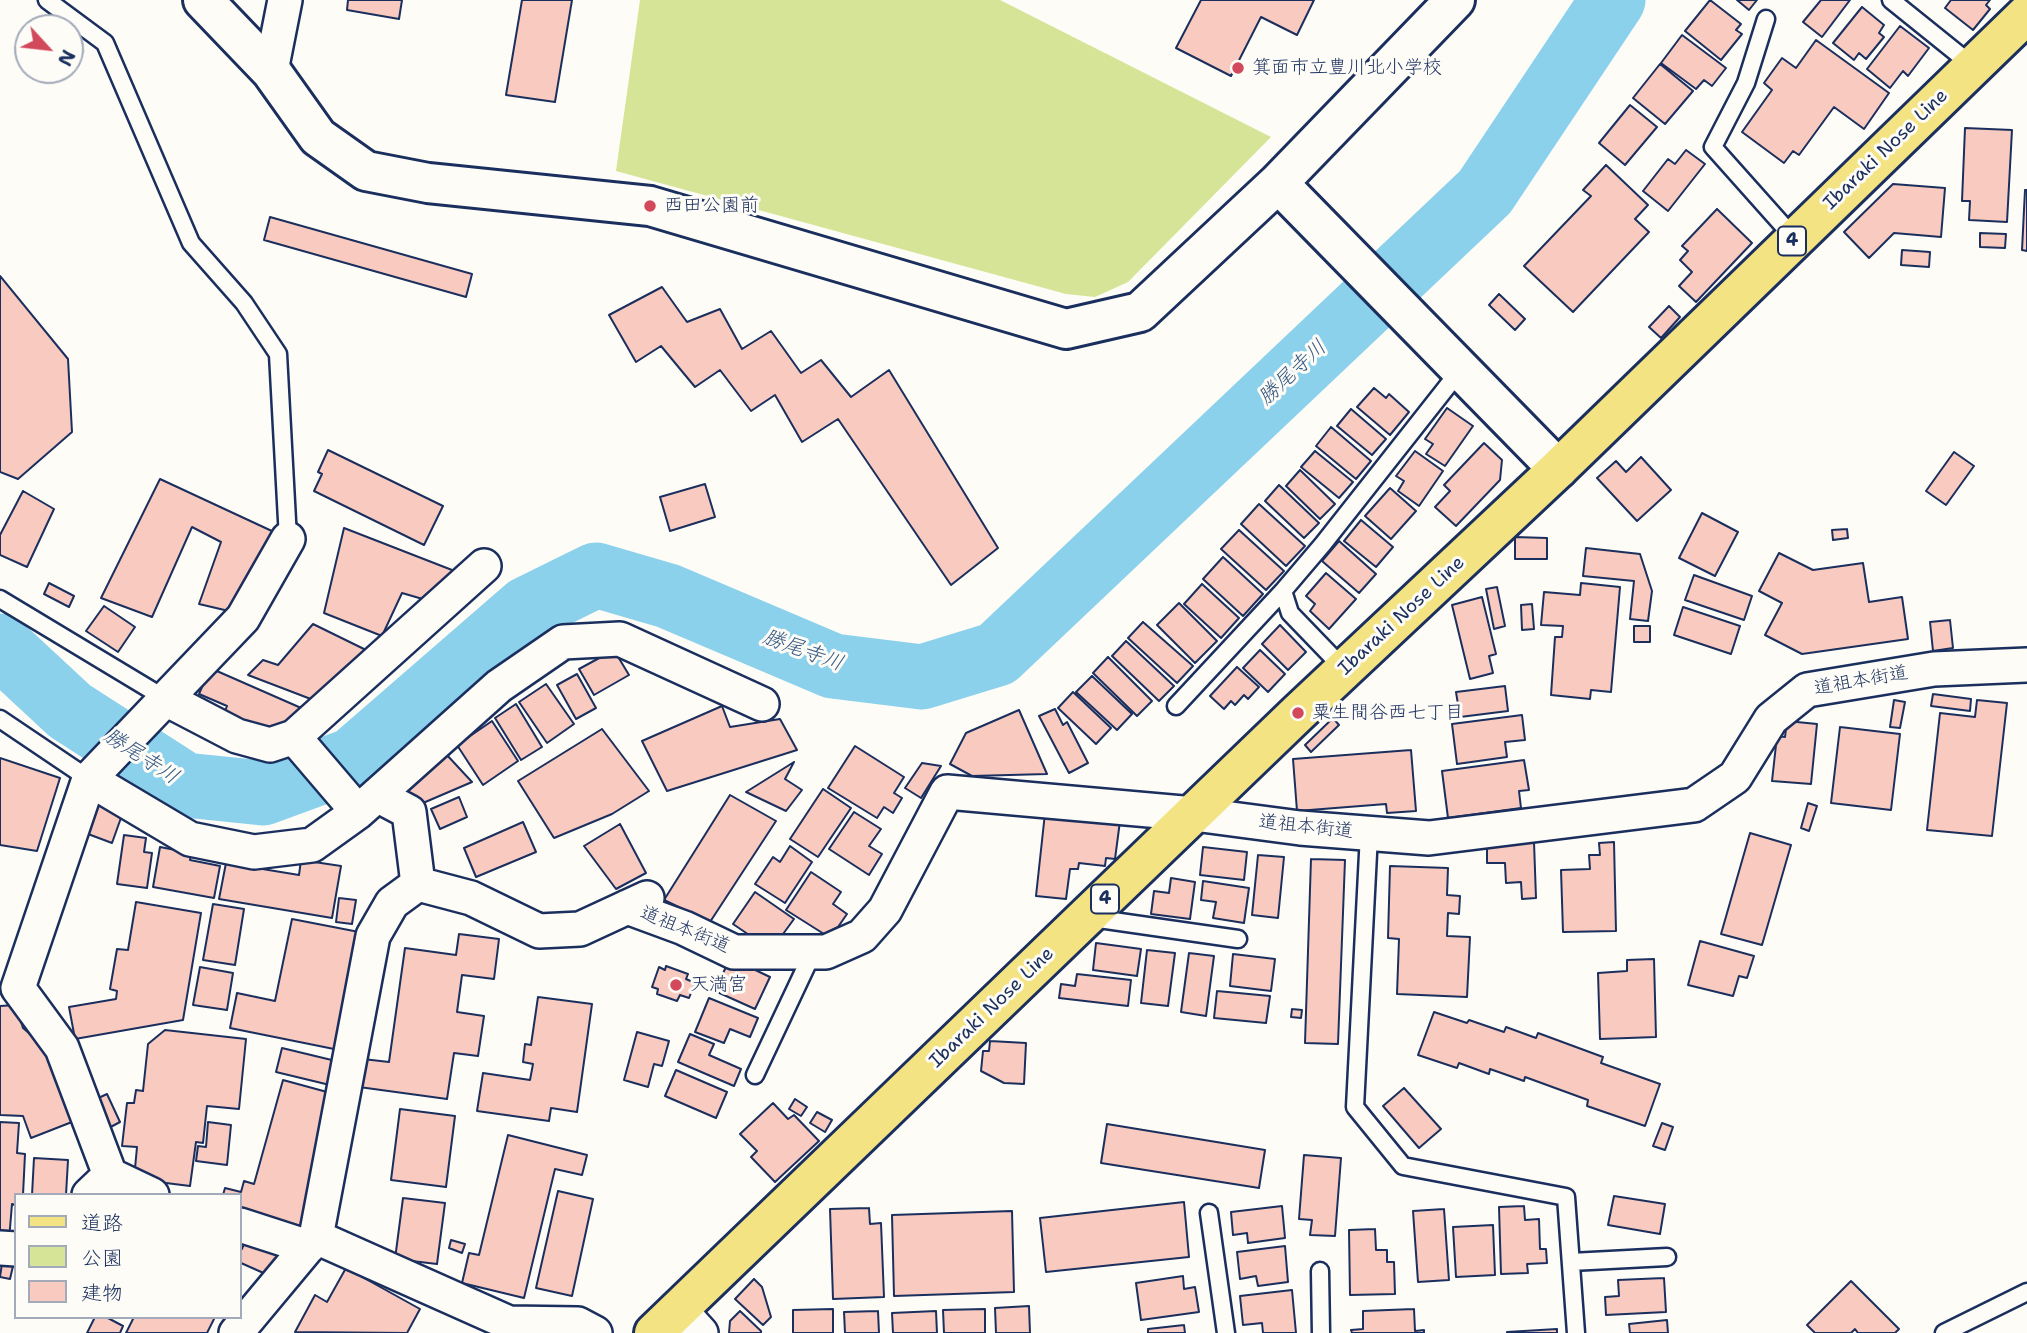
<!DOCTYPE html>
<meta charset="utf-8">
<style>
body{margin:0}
#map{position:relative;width:2027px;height:1333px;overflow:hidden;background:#fdfcf7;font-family:"Shantell Sans","Klee One",sans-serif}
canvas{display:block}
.legend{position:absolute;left:14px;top:1193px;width:228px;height:126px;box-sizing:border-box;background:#fdfcf7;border:2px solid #a3aaba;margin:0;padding:9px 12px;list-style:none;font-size:21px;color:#1b2f5e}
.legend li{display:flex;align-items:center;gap:14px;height:35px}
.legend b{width:35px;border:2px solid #a3aaba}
.north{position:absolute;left:14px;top:14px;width:70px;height:70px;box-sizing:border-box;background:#fdfcf7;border:2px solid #a3aaba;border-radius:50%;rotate:117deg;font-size:19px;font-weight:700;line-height:28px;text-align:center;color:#1b2f5e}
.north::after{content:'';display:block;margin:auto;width:24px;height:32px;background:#d1495b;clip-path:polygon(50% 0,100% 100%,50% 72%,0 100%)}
</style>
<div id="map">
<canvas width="2027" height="1333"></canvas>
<ul class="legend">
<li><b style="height:9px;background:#f4e382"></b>道路</li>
<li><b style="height:19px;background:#d6e497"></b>公園</li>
<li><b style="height:19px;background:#f9cabf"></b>建物</li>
</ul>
<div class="north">N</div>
</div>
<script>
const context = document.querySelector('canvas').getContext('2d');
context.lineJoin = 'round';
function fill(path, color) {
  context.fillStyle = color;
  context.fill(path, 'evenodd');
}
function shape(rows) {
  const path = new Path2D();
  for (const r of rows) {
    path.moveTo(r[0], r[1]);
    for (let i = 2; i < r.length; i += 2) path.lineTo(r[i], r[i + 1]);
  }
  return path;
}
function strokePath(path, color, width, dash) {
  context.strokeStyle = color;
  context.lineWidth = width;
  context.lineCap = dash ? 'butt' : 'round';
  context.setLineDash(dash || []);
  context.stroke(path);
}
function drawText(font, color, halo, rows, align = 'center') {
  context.font = font + ' "Shantell Sans","Klee One",sans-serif';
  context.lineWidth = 6;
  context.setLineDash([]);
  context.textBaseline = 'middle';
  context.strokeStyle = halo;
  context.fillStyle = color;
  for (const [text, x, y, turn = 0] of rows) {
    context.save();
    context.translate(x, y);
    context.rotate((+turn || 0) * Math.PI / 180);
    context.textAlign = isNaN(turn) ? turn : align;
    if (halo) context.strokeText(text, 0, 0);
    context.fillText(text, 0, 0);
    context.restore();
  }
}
fill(shape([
 [640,0,1000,0,1271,137,1128,282,1095,297,1066,294,616,171]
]), '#d6e497');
strokePath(shape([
 [0,646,70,711,185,785,263,793,353,760,527,609,596,575,668,596,833,666,922,677,997,654,1485,192,1613,0]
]), '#8bd1ec', 65);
const building = shape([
 [348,0,402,0,399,19,347,10,348,0],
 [522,0,572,0,555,102,506,95,522,0],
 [1201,0,1314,0,1297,35,1261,17,1231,76,1176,48,1201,0],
 [1710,0,1741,24,1736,30,1742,34,1721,60,1685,31,1710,0],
 [1737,0,1757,0,1749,10,1737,0],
 [1821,0,1850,0,1822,37,1803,22,1821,0],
 [1951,0,1990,0,1986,5,1990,9,1973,30,1945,8,1951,0],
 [1862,7,1884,25,1879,33,1884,37,1866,59,1859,53,1854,60,1833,43,1862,7],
 [1900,26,1929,48,1908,76,1903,71,1890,88,1867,69,1900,26],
 [1682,35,1726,68,1712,86,1704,80,1696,89,1661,63,1682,35],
 [1816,40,1889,93,1864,129,1834,107,1799,155,1793,151,1784,163,1742,132,1772,90,1764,83,1782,58,1796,68,1816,40],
 [1660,64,1693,91,1665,124,1633,98,1660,64],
 [1630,105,1657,127,1625,165,1599,143,1630,105],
 [1965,128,2012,130,2007,222,1969,220,1970,201,1962,201,1965,128],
 [1686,150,1705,164,1668,211,1643,191,1668,159,1675,164,1686,150],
 [1606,165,1648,205,1635,219,1649,232,1573,312,1524,266,1591,196,1583,190,1606,165],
 [1893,184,1945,188,1941,237,1894,233,1869,258,1844,232,1893,184],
 [2025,190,2027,190,2027,251,2022,250,2025,190],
 [1717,209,1752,243,1696,302,1679,286,1692,272,1680,260,1688,251,1682,246,1717,209],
 [270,217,472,274,466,297,264,240,270,217],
 [1980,233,2006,234,2005,248,1980,247,1980,233],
 [1902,250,1930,252,1929,267,1901,265,1902,250],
 [0,276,68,359,72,432,18,479,0,472,0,276],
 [662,287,687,322,720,309,742,349,771,331,801,373,821,360,851,397,889,370,998,548,951,585,838,419,802,442,775,395,751,411,720,370,695,387,661,346,636,362,609,315,662,287],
 [1499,294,1525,319,1515,330,1489,305,1499,294],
 [1669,306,1680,317,1661,338,1649,327,1669,306],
 [1374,388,1386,398,1389,394,1409,412,1390,435,1357,407,1374,388],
 [1447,408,1473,426,1445,466,1426,454,1433,444,1425,439,1447,408],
 [1351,409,1386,439,1372,455,1337,426,1351,409],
 [1331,427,1371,461,1356,479,1316,446,1331,427],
 [1484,443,1502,460,1500,480,1456,526,1435,507,1450,491,1444,485,1484,443],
 [328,450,443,506,424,545,314,491,322,474,318,472,328,450],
 [1315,451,1353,482,1339,498,1301,467,1315,451],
 [1415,451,1443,471,1419,506,1398,491,1404,481,1396,476,1415,451],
 [1954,452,1974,466,1946,505,1926,491,1954,452],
 [1641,457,1671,490,1637,521,1597,478,1616,461,1626,472,1641,457],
 [1300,470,1335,504,1320,519,1286,486,1300,470],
 [160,479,274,532,233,612,199,604,221,542,192,527,152,617,101,598,160,479],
 [705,484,715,517,670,531,660,497,705,484],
 [1279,485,1319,523,1304,538,1265,501,1279,485],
 [1390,488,1416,511,1391,539,1365,516,1390,488],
 [23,491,54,509,27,567,0,555,0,535,23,491],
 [1259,504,1305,546,1286,566,1241,524,1259,504],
 [1702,513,1738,532,1715,576,1679,558,1702,513],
 [1361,520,1393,547,1376,567,1344,541,1361,520],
 [344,528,452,570,433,602,402,593,382,636,324,613,344,528],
 [1847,529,1848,538,1833,540,1832,530,1847,529],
 [1239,530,1284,571,1266,590,1221,549,1239,530],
 [1515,537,1547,538,1547,559,1515,559,1515,537],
 [1339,541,1376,574,1359,593,1322,561,1339,541],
 [1586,548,1640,554,1652,591,1648,621,1630,619,1634,581,1583,576,1586,548],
 [1779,553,1813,570,1863,563,1869,602,1902,597,1908,639,1802,654,1765,635,1782,603,1759,591,1779,553],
 [1223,557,1263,594,1243,616,1203,579,1223,557],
 [1326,573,1356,599,1329,629,1310,611,1315,604,1306,596,1326,573],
 [1694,575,1752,596,1744,620,1685,600,1694,575],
 [49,583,74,596,69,607,44,594,49,583],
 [1581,583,1620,587,1611,692,1591,690,1590,699,1551,695,1555,637,1562,637,1563,626,1541,625,1544,592,1580,595,1581,583],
 [1202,584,1239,618,1221,638,1184,604,1202,584],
 [1497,587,1505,626,1494,629,1486,589,1497,587],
 [1482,597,1496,654,1489,656,1493,673,1470,679,1452,605,1482,597],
 [1179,603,1217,641,1195,663,1157,625,1179,603],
 [1532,604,1534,629,1522,630,1521,605,1532,604],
 [104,606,135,627,118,652,86,631,104,606],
 [1683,607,1740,626,1731,654,1674,635,1683,607],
 [1950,620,1953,648,1933,651,1930,622,1950,620],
 [1143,622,1193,666,1177,683,1128,638,1143,622],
 [313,624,366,650,316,701,248,675,263,660,278,665,313,624],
 [1280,625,1306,652,1288,670,1262,644,1280,625],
 [1634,626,1650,626,1650,642,1634,642,1634,626],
 [1126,641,1174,686,1159,701,1112,656,1126,641],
 [614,650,629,675,594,695,579,669,614,650],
 [1260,650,1285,674,1268,692,1243,668,1260,650],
 [1108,657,1152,701,1137,716,1093,673,1108,657],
 [1237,667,1259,687,1248,699,1244,695,1235,705,1231,701,1224,709,1210,696,1237,667],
 [210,668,308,711,272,738,223,716,227,706,199,694,210,668],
 [577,674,596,708,576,719,557,685,577,674],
 [1092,676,1132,714,1117,730,1076,692,1092,676],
 [546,684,574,724,547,743,519,702,546,684],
 [1505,686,1508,711,1460,717,1456,692,1505,686],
 [1073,692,1111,728,1096,744,1058,708,1073,692],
 [1933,694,1971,699,1970,711,1931,706,1933,694],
 [1894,700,1905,702,1900,728,1890,727,1894,700],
 [1977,700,2007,703,1992,836,1927,830,1940,713,1975,717,1977,700],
 [516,704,542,747,521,760,495,718,516,704],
 [722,706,730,727,780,719,797,750,667,791,642,741,722,706],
 [1055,709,1063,725,1067,722,1088,763,1069,773,1039,716,1055,709],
 [1019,710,1047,774,972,776,950,764,966,733,1019,710],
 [1522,715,1525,740,1505,742,1507,757,1457,764,1452,724,1522,715],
 [1333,718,1339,725,1311,752,1305,745,1333,718],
 [492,721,518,761,483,785,457,745,492,721],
 [1787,721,1817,724,1811,784,1772,781,1777,736,1785,737,1787,721],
 [1840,727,1900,734,1891,810,1831,803,1840,727],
 [602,729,649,791,612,814,554,838,518,781,602,729],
 [855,746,904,777,894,793,902,798,893,813,884,807,877,818,828,788,855,746],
 [1411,750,1416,811,1387,813,1386,804,1297,811,1293,759,1411,750],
 [446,754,472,782,416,806,404,793,446,754],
 [0,758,60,778,37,851,0,845,0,758],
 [1524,760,1529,790,1519,791,1521,808,1448,818,1442,771,1524,760],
 [794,762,785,779,802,790,786,811,746,792,794,762],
 [922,763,941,766,921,798,905,788,922,763],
 [823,789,851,808,818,857,790,839,823,789],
 [730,795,776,821,710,922,664,900,730,795],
 [459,797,467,817,440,829,431,809,459,797],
 [1808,803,1817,806,1809,831,1801,828,1808,803],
 [104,804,122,815,112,843,88,834,93,807,104,804],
 [854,812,881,829,869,846,882,854,869,875,829,849,854,812],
 [1045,813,1120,821,1115,859,1106,858,1105,866,1079,863,1078,869,1070,869,1066,899,1036,896,1045,813],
 [523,822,536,852,476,877,464,848,523,822],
 [620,824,646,873,616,889,584,846,620,824],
 [1750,833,1791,845,1762,945,1721,934,1750,833],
 [124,835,146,838,144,852,152,853,147,888,117,884,124,835],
 [1534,842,1536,898,1522,899,1521,882,1506,883,1505,863,1487,863,1487,844,1534,842],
 [1614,842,1616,931,1563,932,1561,870,1590,869,1589,855,1600,855,1599,843,1614,842],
 [790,846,812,862,785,903,755,884,773,857,780,862,790,846],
 [160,847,191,853,190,860,220,866,214,898,153,887,160,847],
 [1203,847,1247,852,1244,880,1200,875,1203,847],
 [1258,855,1284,857,1278,918,1252,915,1258,855],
 [1311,859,1345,860,1338,1044,1305,1043,1311,859],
 [301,860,341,866,332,918,219,899,226,863,299,875,301,860],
 [1390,866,1448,868,1447,895,1460,896,1459,914,1448,913,1447,936,1470,937,1467,997,1397,994,1399,939,1388,938,1390,866],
 [811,872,841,892,833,904,847,914,838,927,824,934,786,910,811,872],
 [1171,878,1195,882,1190,919,1151,914,1154,891,1169,893,1171,878],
 [1203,881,1249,888,1244,923,1213,918,1216,902,1201,900,1203,881],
 [755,892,794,919,775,945,759,934,755,939,733,924,755,892],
 [339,898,356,900,352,924,336,922,339,898],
 [136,902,201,913,183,1020,75,1039,69,1007,116,999,117,991,110,989,117,949,128,950,136,902],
 [213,904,244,909,235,965,203,960,213,904],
 [292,919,359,932,334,1049,230,1028,237,993,275,1001,292,919],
 [459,934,499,939,494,979,462,975,457,1012,484,1016,478,1056,454,1053,447,1099,359,1087,363,1059,389,1062,405,948,456,955,459,934],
 [1700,941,1754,956,1747,978,1739,976,1733,996,1688,985,1700,941],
 [1096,943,1141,949,1137,976,1093,970,1096,943],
 [1147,950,1175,953,1168,1006,1141,1003,1147,950],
 [1189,953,1214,956,1206,1016,1181,1012,1189,953],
 [1233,954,1275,959,1271,991,1230,986,1233,954],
 [730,958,770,977,755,1009,715,991,730,958],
 [1654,959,1656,1037,1600,1039,1598,973,1627,971,1627,960,1654,959],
 [666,966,688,974,686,979,695,983,689,998,680,995,677,1001,657,994,658,989,652,987,659,967,665,970,666,966],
 [200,967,233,973,227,1010,193,1005,200,967],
 [1077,974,1131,980,1128,1006,1059,998,1061,984,1075,986,1077,974],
 [1217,991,1270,996,1266,1023,1214,1018,1217,991],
 [538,997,592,1004,577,1112,551,1108,549,1121,477,1111,483,1073,530,1080,533,1064,523,1062,525,1044,531,1045,538,997],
 [709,998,758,1018,750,1037,730,1029,724,1043,695,1032,709,998],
 [16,1005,23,1028,51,1052,77,1120,31,1138,23,1116,0,1115,0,1006,16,1005],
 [1292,1009,1302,1010,1301,1018,1291,1017,1292,1009],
 [1434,1012,1467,1023,1469,1020,1504,1032,1506,1027,1536,1038,1538,1033,1603,1057,1601,1063,1660,1084,1645,1126,1587,1106,1588,1100,1525,1077,1524,1081,1490,1069,1489,1074,1459,1063,1457,1068,1418,1055,1434,1012],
 [165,1030,246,1039,239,1109,207,1106,203,1143,196,1142,190,1186,134,1179,137,1147,122,1146,127,1103,134,1103,136,1090,143,1091,148,1044,165,1030],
 [637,1032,669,1041,662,1066,654,1064,648,1087,624,1080,637,1032],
 [690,1034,714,1044,709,1055,741,1069,734,1086,678,1062,690,1034],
 [990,1041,1026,1043,1024,1084,1004,1083,981,1071,983,1051,989,1051,990,1041],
 [282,1048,340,1062,334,1086,276,1072,282,1048],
 [676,1070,727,1092,716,1118,665,1096,676,1070],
 [283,1080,338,1095,300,1236,240,1220,240,1195,223,1195,225,1188,241,1192,244,1181,254,1184,283,1080],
 [1404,1088,1441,1129,1419,1148,1383,1106,1404,1088],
 [107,1094,120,1122,105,1130,92,1101,107,1094],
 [795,1099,807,1107,801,1116,789,1109,795,1099],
 [773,1103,788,1119,794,1115,819,1141,775,1182,751,1157,757,1151,740,1134,773,1103],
 [400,1109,455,1116,446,1187,391,1180,400,1109],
 [817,1112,832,1120,825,1132,810,1123,817,1112],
 [0,1122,19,1123,17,1153,25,1154,23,1195,16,1195,16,1205,12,1204,9,1240,0,1240,0,1122],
 [208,1122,231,1125,227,1165,196,1161,198,1146,206,1147,208,1122],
 [1662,1123,1673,1127,1665,1150,1653,1146,1662,1123],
 [1107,1124,1265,1150,1259,1188,1101,1163,1107,1124],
 [508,1135,587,1155,582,1175,555,1169,524,1298,462,1283,469,1253,479,1255,508,1135],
 [1304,1155,1341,1158,1335,1236,1310,1235,1312,1220,1299,1219,1304,1155],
 [34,1158,68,1160,66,1195,32,1195,34,1158],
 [558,1191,593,1199,572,1296,536,1288,558,1191],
 [1614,1196,1665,1204,1660,1234,1608,1225,1614,1196],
 [403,1198,445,1203,437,1264,395,1259,403,1198],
 [1184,1202,1189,1257,1046,1272,1040,1218,1184,1202],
 [1282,1206,1285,1238,1248,1243,1247,1233,1233,1235,1231,1212,1282,1206],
 [1524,1206,1525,1220,1539,1219,1540,1249,1546,1249,1547,1263,1527,1264,1528,1273,1501,1274,1499,1207,1524,1206],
 [869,1208,870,1224,881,1223,884,1297,833,1299,830,1209,869,1208],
 [1444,1209,1449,1280,1418,1282,1413,1211,1444,1209],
 [1012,1211,1014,1292,894,1296,892,1215,1012,1211],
 [1493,1225,1495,1275,1456,1277,1453,1227,1493,1225],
 [1375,1229,1376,1250,1387,1250,1387,1262,1394,1262,1395,1294,1350,1295,1349,1230,1375,1229],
 [246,1239,278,1254,268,1275,241,1263,240,1266,240,1248,242,1249,246,1239],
 [451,1240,465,1244,462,1253,449,1248,451,1240],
 [1285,1246,1288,1282,1258,1286,1256,1276,1240,1279,1237,1252,1285,1246],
 [2,1263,13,1266,10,1279,0,1277,2,1263],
 [346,1268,420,1309,407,1333,295,1332,315,1295,327,1302,346,1268],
 [1183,1276,1184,1289,1195,1287,1199,1312,1141,1320,1136,1283,1183,1276],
 [1664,1278,1666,1312,1606,1315,1605,1297,1619,1296,1618,1280,1664,1278],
 [754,1279,762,1287,771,1317,763,1325,735,1299,754,1279],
 [1851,1281,1899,1329,1895,1333,1858,1333,1855,1329,1851,1333,1815,1333,1807,1325,1851,1281],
 [1292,1290,1296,1333,1263,1333,1262,1323,1243,1325,1240,1296,1292,1290],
 [1029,1306,1030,1333,996,1333,995,1308,1029,1306],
 [833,1309,833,1333,793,1333,793,1310,833,1309],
 [985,1309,985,1333,944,1333,943,1310,985,1309],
 [1414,1309,1415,1331,1424,1330,1424,1333,1352,1333,1351,1330,1363,1329,1363,1311,1414,1309],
 [740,1311,761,1331,761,1333,729,1333,730,1321,740,1311],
 [878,1311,879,1333,845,1333,844,1312,878,1311],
 [936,1311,937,1333,893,1333,892,1313,936,1311],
 [95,1317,106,1317,123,1326,120,1333,87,1333,95,1317],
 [134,1317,215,1317,207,1333,126,1333,134,1317],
 [1667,1320,1668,1333,1630,1333,1629,1324,1667,1320],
 [1184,1325,1185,1333,1148,1333,1148,1329,1184,1325],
 [1557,1329,1557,1333,1507,1333,1507,1332,1557,1329]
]);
fill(building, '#f9cabf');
strokePath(building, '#1b2f5e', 2);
const service = shape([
 [47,0,105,43,191,243,244,303,278,354,288,539],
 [1891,0,1973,66],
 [1766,19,1746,83,1713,147,1795,239],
 [0,599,166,699],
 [1344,669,1290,613,1283,591,1323,544,1461,369],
 [1176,706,1283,591],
 [0,719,89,779],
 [1369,834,1355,1107,1403,1166,1566,1197,1576,1333],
 [1092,918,1238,939],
 [755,1075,813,952],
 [1209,1213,1226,1333],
 [1571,1262,1667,1257],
 [1320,1271,1321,1333],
 [1944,1333,2027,1292]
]);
const minor = shape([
 [271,71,285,0],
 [166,699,237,736,270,745,294,737,484,566],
 [294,737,358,812],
 [89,779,190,839,254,852,312,845,358,812,499,686,563,642,620,639,762,704],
 [377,795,409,812,418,884],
 [627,907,684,928,734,952,826,952,862,936,885,910,947,792,1194,814,1300,828,1429,838,1694,805,1735,777,1771,719,1807,690,1934,669,2027,665],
 [110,1175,62,1048,18,988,89,779,243,618,288,539],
 [89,1195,110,1175,152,1195],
 [240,1225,308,1247],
 [316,1237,509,1323,578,1324,595,1333],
 [0,1248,16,1249],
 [679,1309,701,1333],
 [236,1333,316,1237,373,936,392,903,418,884,471,898,539,931,580,929,647,898]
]);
const tertiary = shape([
 [203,0,271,71,318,137,366,171,428,183,650,206,1066,329,1140,312,1278,183,1455,0],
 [1278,183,1558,469]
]);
const primary = shape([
 [654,1333,1298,713,1558,469,2027,14]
]);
strokePath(service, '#1b2f5e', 21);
strokePath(minor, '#1b2f5e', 38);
strokePath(tertiary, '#1b2f5e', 44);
strokePath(primary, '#1b2f5e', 44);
strokePath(service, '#fdfcf7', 16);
strokePath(minor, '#fdfcf7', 33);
strokePath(tertiary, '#fdfcf7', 38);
strokePath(primary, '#f4e382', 38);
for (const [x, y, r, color] of [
 [1238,68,7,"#d1495b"],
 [650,206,7,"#d1495b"],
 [1298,713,7,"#d1495b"],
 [676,985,7,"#d1495b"]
]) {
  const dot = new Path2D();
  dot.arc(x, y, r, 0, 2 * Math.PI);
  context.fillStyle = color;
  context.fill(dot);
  strokePath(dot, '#fdfcf7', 2.5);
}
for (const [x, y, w] of [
 [1792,241,28],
 [1105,899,28]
]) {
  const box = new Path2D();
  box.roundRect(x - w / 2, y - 14.5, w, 29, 5);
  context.fillStyle = '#fdfcf7';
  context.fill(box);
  strokePath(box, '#1b2f5e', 2);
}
drawText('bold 18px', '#1b2f5e', null, [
 ["4",1792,241],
 ["4",1105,899]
]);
drawText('19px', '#1b2f5e', '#fdfcf7', [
 ["箕面市立豊川北小学校",1252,68],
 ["西田公園前",664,206],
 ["粟生間谷西七丁目",1312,713],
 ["天満宮",690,985]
], 'left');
drawText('19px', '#1b2f5e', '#fdfcf7', [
 ["Ibaraki Nose Line",1886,150,-44],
 ["Ibaraki Nose Line",1402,616,-43],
 ["道祖本街道",1861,681,-10],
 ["道祖本街道",1306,827,6],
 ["道祖本街道",685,930,22],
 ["Ibaraki Nose Line",992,1008,-44]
]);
drawText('italic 21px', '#375882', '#fdfcf7', [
 ["勝尾寺川",1293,373,-43],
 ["勝尾寺川",803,651,20],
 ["勝尾寺川",141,757,33]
]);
</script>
